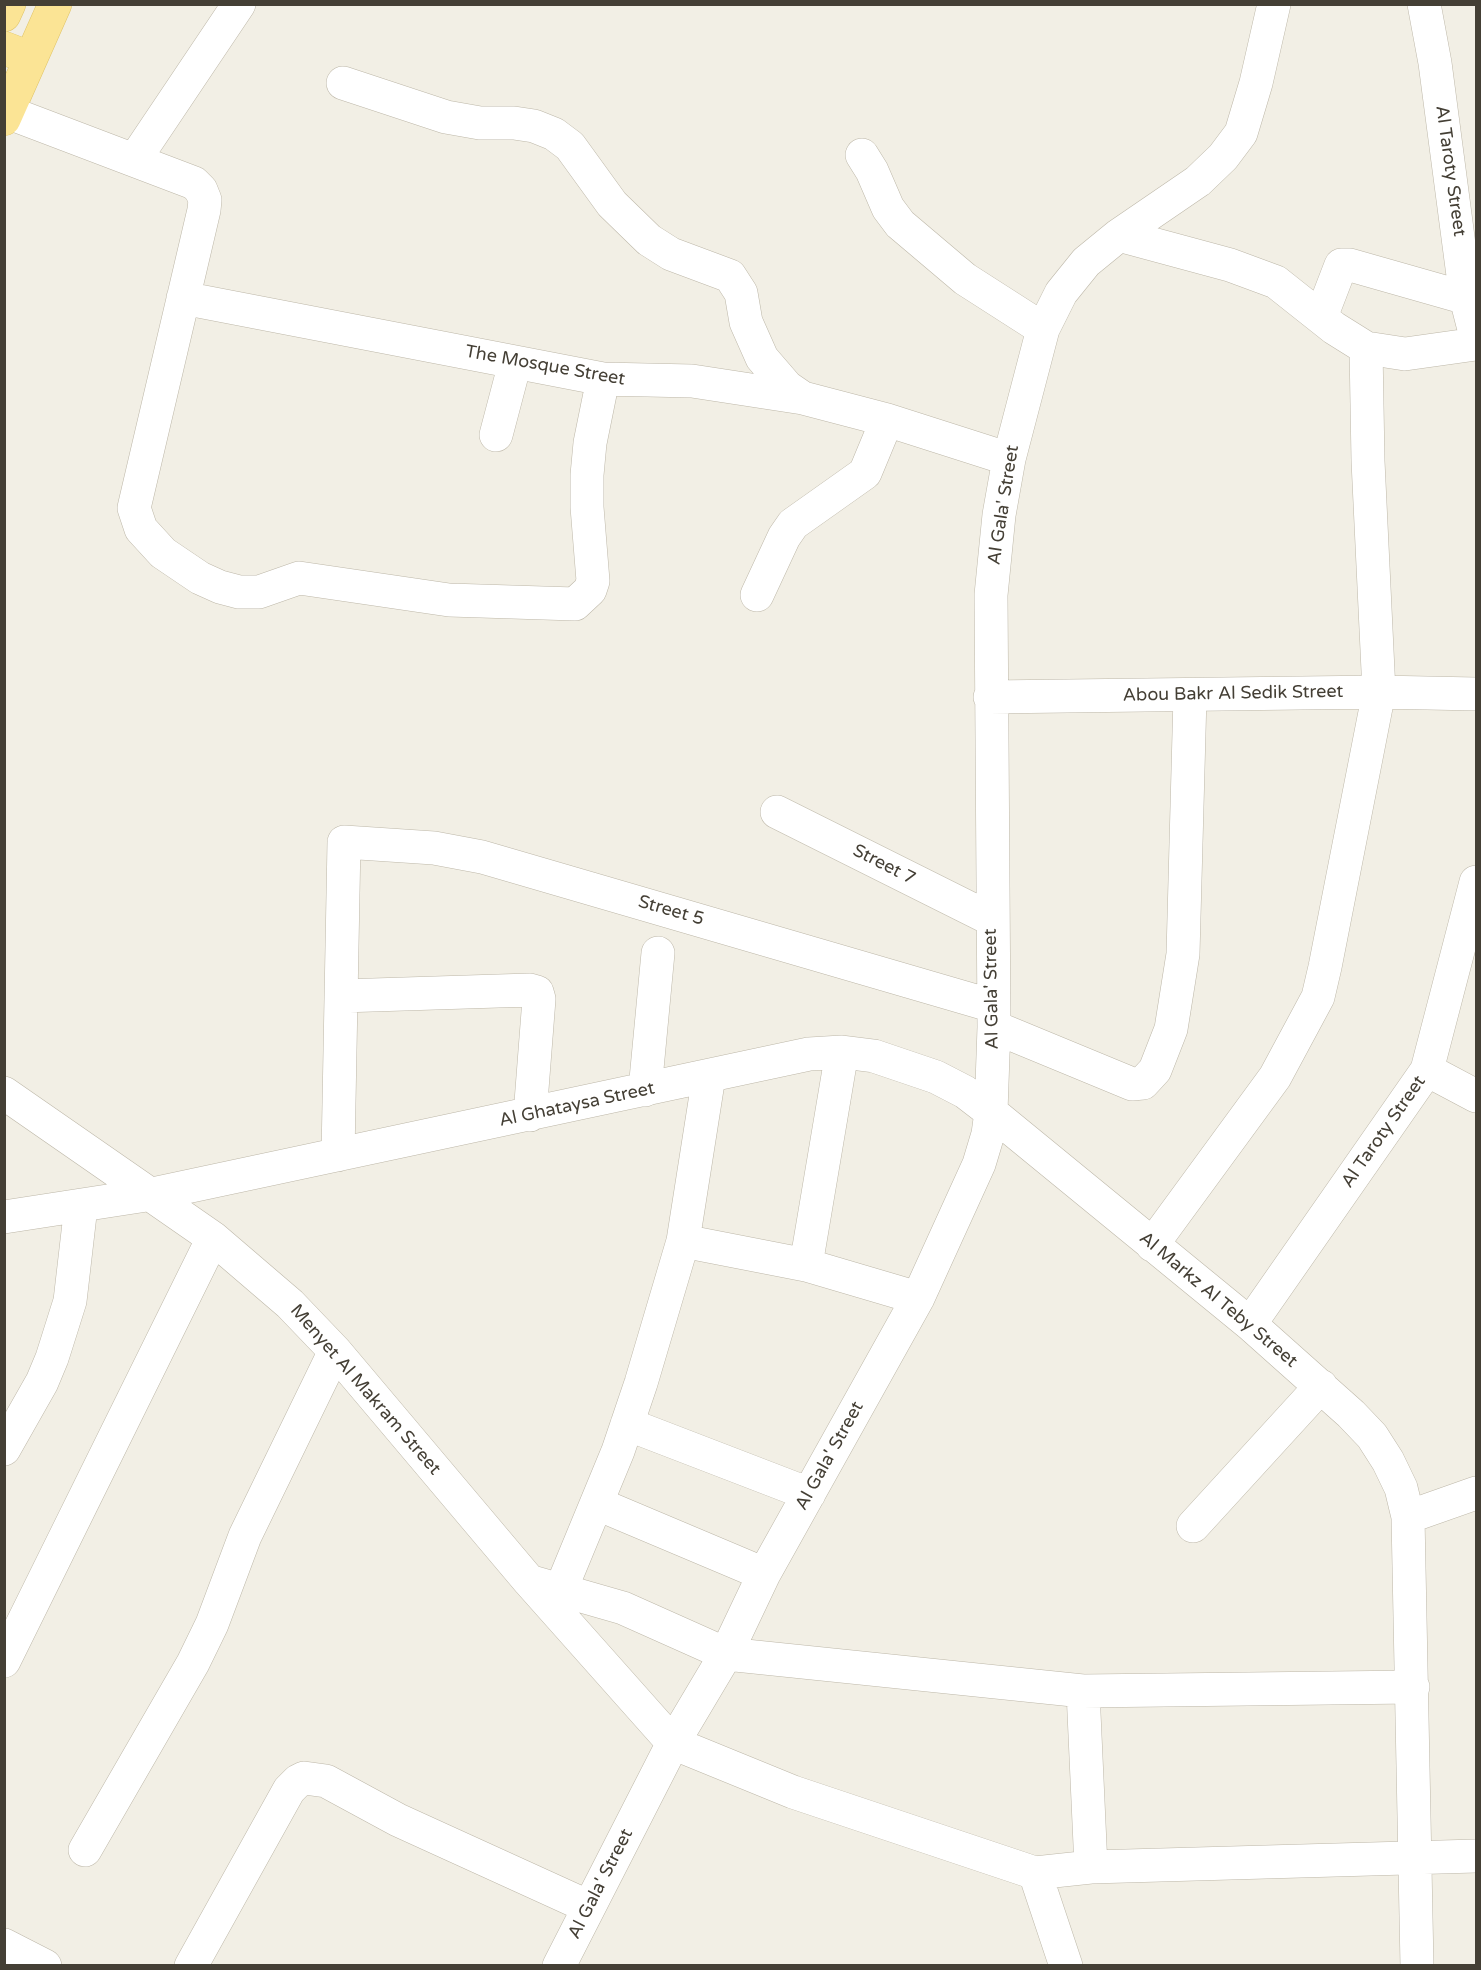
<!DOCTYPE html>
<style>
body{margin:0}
#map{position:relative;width:1481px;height:1970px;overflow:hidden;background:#f2efe5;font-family:"Varela Round",sans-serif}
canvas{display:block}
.frame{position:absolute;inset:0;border:6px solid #443f35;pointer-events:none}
</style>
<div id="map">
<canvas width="1481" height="1970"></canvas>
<div class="frame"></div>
</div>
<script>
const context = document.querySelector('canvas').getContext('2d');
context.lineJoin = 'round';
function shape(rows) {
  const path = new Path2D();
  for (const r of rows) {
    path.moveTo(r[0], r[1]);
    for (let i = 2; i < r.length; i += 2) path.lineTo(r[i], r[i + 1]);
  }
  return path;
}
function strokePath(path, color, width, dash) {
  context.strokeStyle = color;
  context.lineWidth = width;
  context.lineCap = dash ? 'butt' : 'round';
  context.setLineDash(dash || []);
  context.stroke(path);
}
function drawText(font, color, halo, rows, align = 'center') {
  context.font = font + ' "Varela Round",sans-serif';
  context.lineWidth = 4.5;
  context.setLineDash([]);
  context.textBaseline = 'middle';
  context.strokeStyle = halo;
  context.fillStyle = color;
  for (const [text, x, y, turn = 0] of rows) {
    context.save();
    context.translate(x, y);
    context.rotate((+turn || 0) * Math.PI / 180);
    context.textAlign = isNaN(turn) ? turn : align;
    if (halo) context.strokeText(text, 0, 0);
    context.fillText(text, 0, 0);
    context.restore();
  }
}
const minor = shape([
 [1424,4,1435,63,1466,298,1476,337],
 [343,83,446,117,480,123,514,123,534,126,554,134,570,146,612,204,649,240,671,254,730,276,741,293,746,322,762,358,787,387,803,398],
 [7,112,194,183,201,190,205,200,204,210,134,508,141,529,163,553,200,578,220,587,239,592,259,592,299,578,449,600,575,604,590,590,593,581,587,507,587,475,590,443,603,379],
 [862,155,872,171,888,208,900,224,965,279,1043,329],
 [135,159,239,4],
 [1119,235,1230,265,1276,282,1334,328,1366,348,1405,354,1476,344],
 [183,298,603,379,692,381,803,398,887,420,1009,459],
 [1321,317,1341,265,1350,265,1466,298],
 [496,435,515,363],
 [757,595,784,537,793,524,865,473,887,420],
 [990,697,1379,692,1476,694],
 [777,812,991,919],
 [341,996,530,990,537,992,539,999,530,1115],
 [994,1027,1132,1084,1143,1083,1155,1070,1171,1029,1183,954,1190,696],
 [1427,1070,1476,1096],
 [645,1090,658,953],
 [4,1093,213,1238,290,1304,335,1351,529,1581,673,1743,793,1792,1035,1873,1091,1867,1476,1856],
 [338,1155,344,842,434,848,482,857,993,1006],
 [4,1217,153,1194,809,1054,842,1052,874,1056,936,1077,965,1092,991,1112,1250,1324,1351,1414,1372,1436,1388,1461,1401,1488,1408,1517,1417,1966],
 [683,1241,806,1265,918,1298],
 [1152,1245,1275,1077,1318,997,1325,967,1379,692,1368,461,1366,348],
 [806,1265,842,1052],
 [1250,1324,1427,1070,1476,882],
 [627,1424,809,1494],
 [4,1449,42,1382,52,1358,70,1301,81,1206],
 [598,1504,764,1574],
 [1408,1517,1476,1493],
 [1193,1526,1321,1386],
 [529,1581,623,1608,726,1654,1083,1691,1413,1687],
 [561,1589,618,1451,641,1383,683,1241,709,1076],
 [4,1661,213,1238],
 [1083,1691,1091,1867],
 [85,1850,193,1663,212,1624,245,1536,335,1351],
 [1035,1873,1066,1966],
 [4,1945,45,1966],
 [191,1966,289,1790,298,1781,304,1778,326,1781,398,1820,589,1907],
 [559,1966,673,1743,726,1654,764,1574,918,1298,979,1164,988,1134,991,1112,994,1027,991,595,999,515,1009,459,1043,329,1061,293,1086,262,1119,235,1198,181,1223,157,1241,133,1256,83,1274,4]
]);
const major = shape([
 [4,15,9,4],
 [4,48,30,58],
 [4,119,55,4]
]);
strokePath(minor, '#bdb7a8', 34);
strokePath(major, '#dfc366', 34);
strokePath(minor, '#fff', 33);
strokePath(major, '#fbe495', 33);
drawText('18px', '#443f35', '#fff', [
 ["Al Taroty Street",1450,171,82],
 ["The Mosque Street",545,366,10],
 ["Al Gala' Street",1004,505,-81],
 ["Abou Bakr Al Sedik Street",1233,694,-1],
 ["Street 7",884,865,27],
 ["Street 5",671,911,16],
 ["Al Gala' Street",992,989,-91],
 ["Al Ghataysa Street",577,1105,-12],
 ["Al Taroty Street",1384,1132,-55],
 ["Al Markz Al Teby Street",1218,1300,40],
 ["Menyet Al Makram Street",365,1390,49],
 ["Al Gala' Street",830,1456,-61],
 ["Al Gala' Street",601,1884,-63]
]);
</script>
